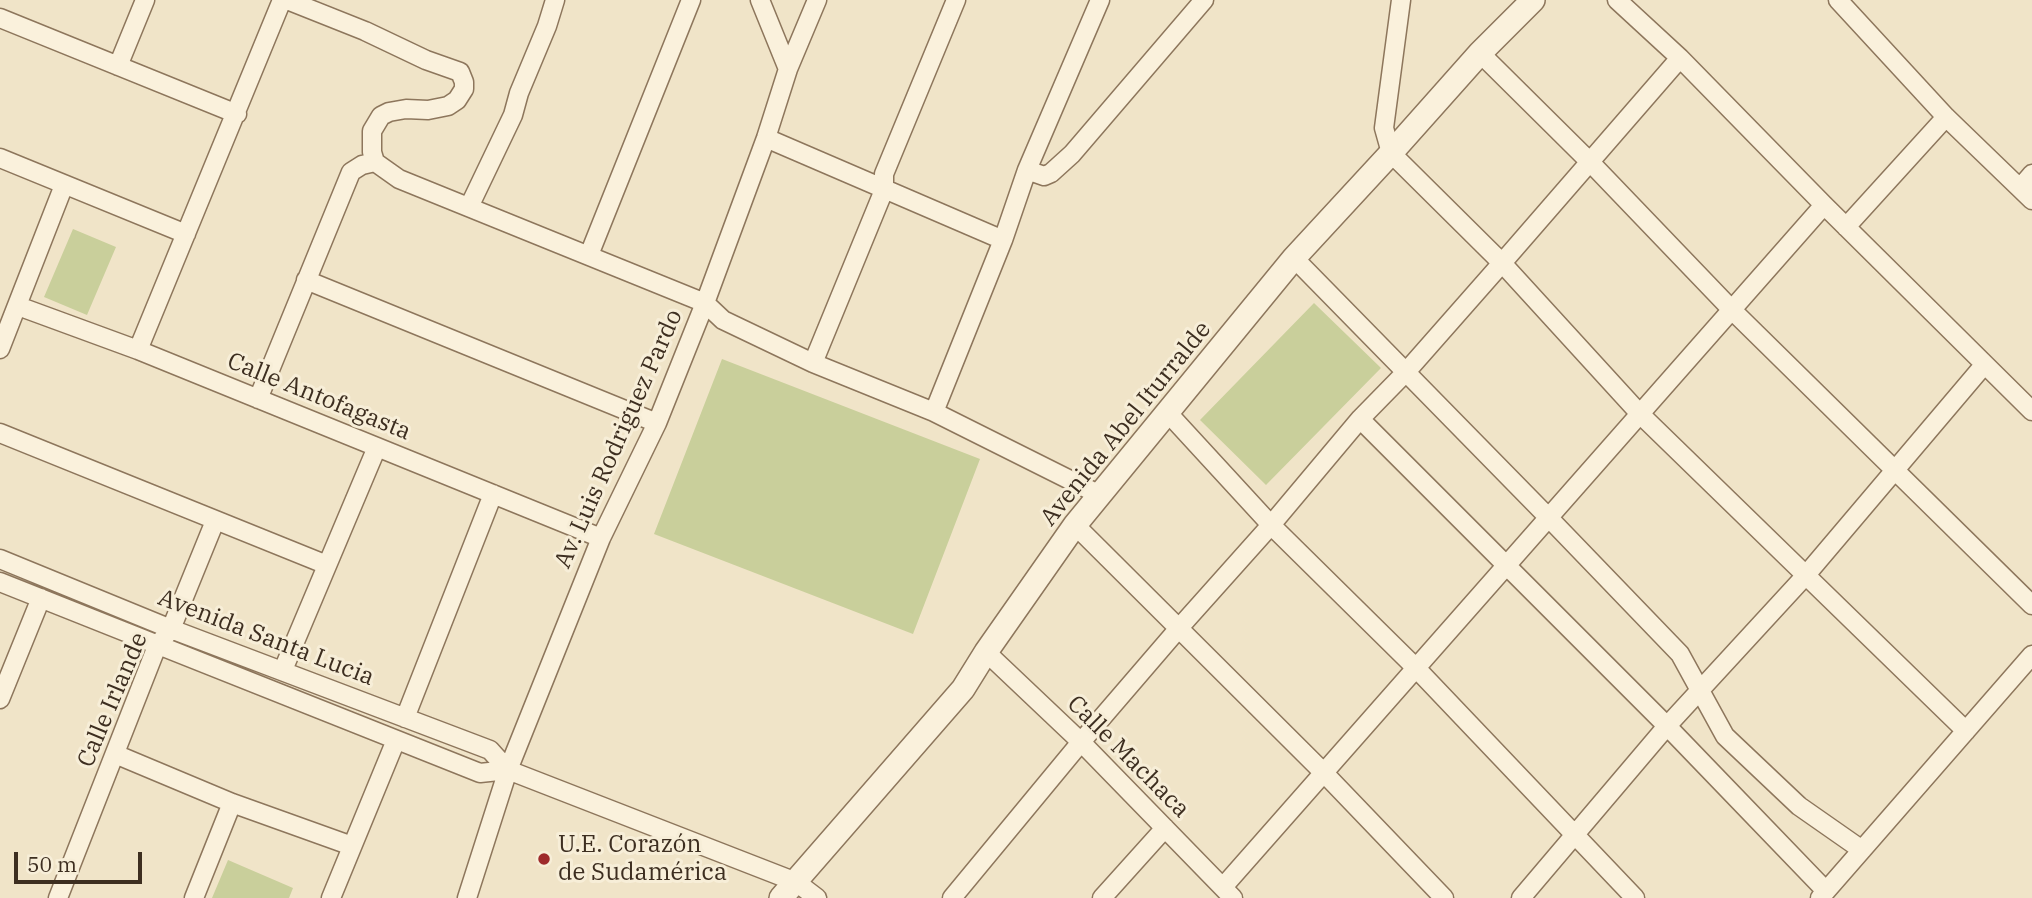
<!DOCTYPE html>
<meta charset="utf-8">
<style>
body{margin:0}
#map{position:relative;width:2032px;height:898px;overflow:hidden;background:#f0e4c8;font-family:"IBM Plex Serif",serif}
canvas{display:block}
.scale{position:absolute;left:14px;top:852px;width:128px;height:32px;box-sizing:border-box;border:4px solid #3d2e20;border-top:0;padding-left:9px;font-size:21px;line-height:24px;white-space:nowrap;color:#3d2e20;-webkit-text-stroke:5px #f7eed8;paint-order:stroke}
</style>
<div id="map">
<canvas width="2032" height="898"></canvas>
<div class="scale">50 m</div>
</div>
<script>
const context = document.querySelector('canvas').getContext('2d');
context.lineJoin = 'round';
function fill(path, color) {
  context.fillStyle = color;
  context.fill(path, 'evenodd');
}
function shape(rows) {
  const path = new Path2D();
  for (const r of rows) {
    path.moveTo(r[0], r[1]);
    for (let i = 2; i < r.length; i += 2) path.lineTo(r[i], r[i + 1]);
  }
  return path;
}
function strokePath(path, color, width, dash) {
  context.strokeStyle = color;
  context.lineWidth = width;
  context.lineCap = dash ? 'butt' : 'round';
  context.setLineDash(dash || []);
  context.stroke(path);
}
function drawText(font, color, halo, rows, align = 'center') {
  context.font = font + ' "IBM Plex Serif",serif';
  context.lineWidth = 6;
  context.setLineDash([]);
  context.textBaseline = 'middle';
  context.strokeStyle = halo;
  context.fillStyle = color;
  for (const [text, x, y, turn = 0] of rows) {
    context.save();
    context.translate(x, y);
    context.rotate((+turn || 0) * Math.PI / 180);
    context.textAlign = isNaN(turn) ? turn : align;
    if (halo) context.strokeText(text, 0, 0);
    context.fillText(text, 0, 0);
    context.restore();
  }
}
fill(shape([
 [73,229,116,247,87,315,44,297],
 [1314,303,1381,368,1266,485,1200,420],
 [722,359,980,459,913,634,654,534],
 [228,860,293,888,289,898,212,898]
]), '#c9cf9b');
const minor = shape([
 [760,0,788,69],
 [1401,0,1384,128,1391,153,1502,263,1640,414,1966,731],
 [1617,0,1680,58,1824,205,2032,411],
 [1838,0,1946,117,2032,200],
 [0,18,237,114],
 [1480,53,1590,162,1732,310,2032,605],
 [118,66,145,0],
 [766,138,1003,240],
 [0,158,186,234],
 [375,162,399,179,705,303,723,320,813,363,934,412,1100,495],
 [1027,170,1044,176,1051,173,1072,154,1204,0],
 [2020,188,2032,174],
 [469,207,513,115,519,93,547,26,555,0],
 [1846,227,1946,117],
 [589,255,691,0],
 [1294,258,1548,517,1680,654,1725,736,1799,806,1862,850],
 [306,280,657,423],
 [18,306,138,350,601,538],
 [0,349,64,185],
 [138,350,282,0],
 [813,363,884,190,884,174,956,0],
 [258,399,351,172,362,165,375,162,372,152,372,131,381,116,389,112,406,109,428,110,448,106,457,100,464,89,464,82,460,72,426,60,365,31,287,0],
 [934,412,1003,240,1027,170,1100,0],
 [1168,413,1271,525,1416,668,1635,898],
 [1360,419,1667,726,1826,891],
 [0,433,327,565],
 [1075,525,1325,774,1444,898],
 [0,559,171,629,490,750,508,770,796,882,817,898],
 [0,582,480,773,508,770],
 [986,652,1081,742,1233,898],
 [283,670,377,447],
 [0,699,41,598],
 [405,718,493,494],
 [115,754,232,803,352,846],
 [1223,887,1824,205],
 [58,898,157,646,171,629,215,521],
 [194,898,232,803],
 [331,898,396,740],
 [467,898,508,770,601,538,657,423,705,303,766,138,788,69,817,0],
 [952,898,1081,742,1179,628,1271,525,1360,419,1406,372,1502,263,1680,58],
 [1102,898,1165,828],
 [1521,898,1667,726,1806,575,1984,365],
 [1820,898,2032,655]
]);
const tertiary = shape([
 [781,898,963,689,986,652,1075,525,1294,258,1391,153,1480,53,1533,0]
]);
strokePath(minor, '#8d765c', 21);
strokePath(tertiary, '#8d765c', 26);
strokePath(minor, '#faf1dc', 18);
strokePath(tertiary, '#faf1dc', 23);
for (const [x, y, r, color] of [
 [544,859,7,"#9e2a2b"]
]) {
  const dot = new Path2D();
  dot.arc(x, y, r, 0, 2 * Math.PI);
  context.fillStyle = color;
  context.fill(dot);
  strokePath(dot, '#f7eed8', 2.5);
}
drawText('24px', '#3d2e20', '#f7eed8', [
 ["Calle Antofagasta",319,397,22],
 ["Avenida Abel Iturralde",1126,424,-51],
 ["Av. Luis Rodriguez Pardo",619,439,-66],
 ["Avenida Santa Lucia",266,638,21],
 ["Calle Irlande",113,700,-67],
 ["Calle Machaca",1128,757,45]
]);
drawText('24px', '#3d2e20', '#f7eed8', [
 ["U.E. Corazón",558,845],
 ["de Sudamérica",558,873]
], 'left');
</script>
